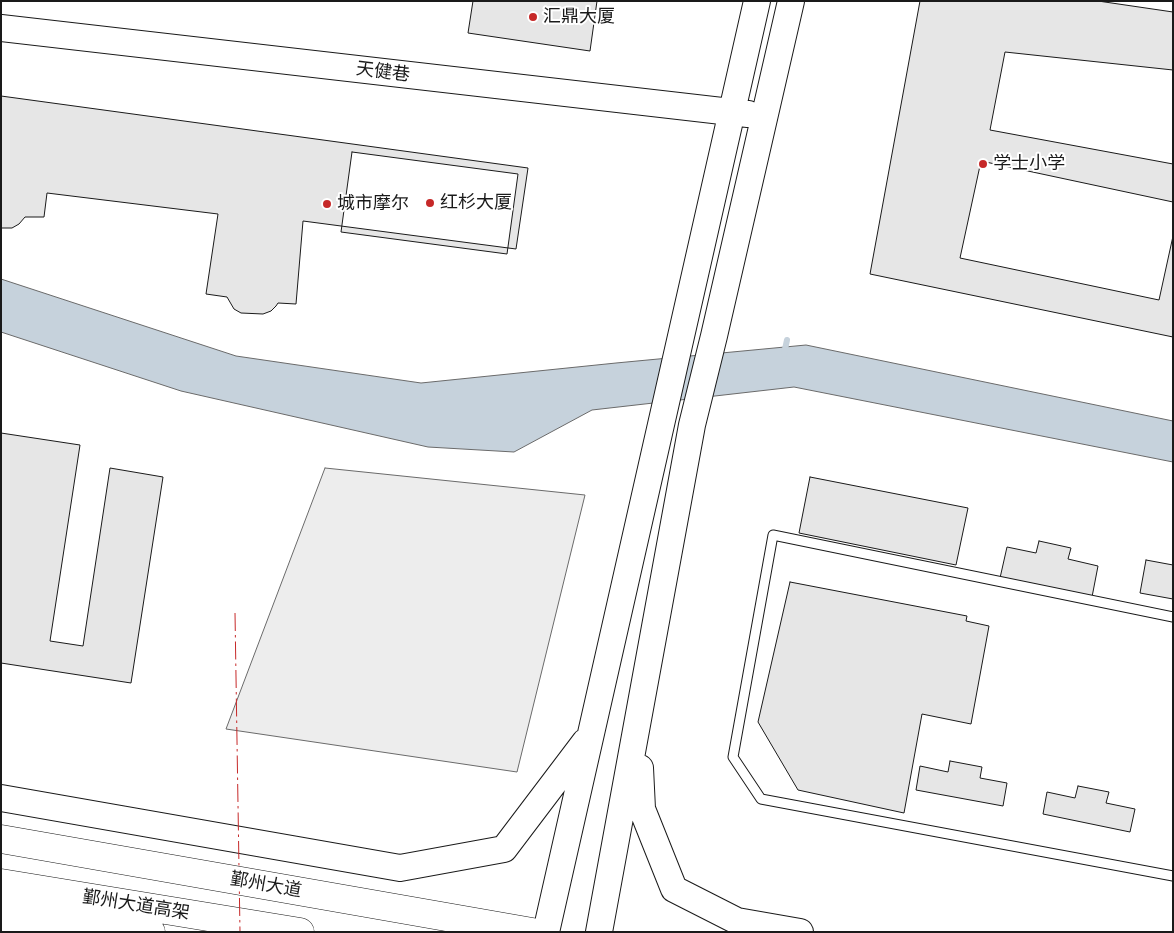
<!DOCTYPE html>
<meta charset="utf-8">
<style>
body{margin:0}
#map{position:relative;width:1174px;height:933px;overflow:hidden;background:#fff;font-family:Mulish,sans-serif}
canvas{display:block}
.frame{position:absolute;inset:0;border:2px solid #1a1a1a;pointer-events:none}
</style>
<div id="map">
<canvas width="1174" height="933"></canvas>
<div class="frame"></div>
</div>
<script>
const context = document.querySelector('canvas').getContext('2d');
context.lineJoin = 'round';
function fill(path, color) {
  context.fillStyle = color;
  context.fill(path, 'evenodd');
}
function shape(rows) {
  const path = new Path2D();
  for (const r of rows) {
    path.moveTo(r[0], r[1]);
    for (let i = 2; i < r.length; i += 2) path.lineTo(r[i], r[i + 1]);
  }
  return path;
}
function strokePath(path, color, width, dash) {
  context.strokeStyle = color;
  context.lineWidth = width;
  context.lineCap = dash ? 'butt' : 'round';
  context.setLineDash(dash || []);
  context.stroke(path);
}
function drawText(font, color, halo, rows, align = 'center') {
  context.font = font + ' Mulish,"Noto Sans SC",sans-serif';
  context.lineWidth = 4;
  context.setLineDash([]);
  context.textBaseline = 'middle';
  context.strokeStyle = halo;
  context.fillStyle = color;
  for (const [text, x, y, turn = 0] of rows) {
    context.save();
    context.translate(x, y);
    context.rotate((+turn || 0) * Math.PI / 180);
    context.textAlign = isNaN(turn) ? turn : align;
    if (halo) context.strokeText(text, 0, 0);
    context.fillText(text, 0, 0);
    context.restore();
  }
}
const parking = shape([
 [325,468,585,495,517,772,226,729,325,468]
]);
fill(parking, '#ededed');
strokePath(parking, '#6a6a6a', 1);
const water = shape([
 [1,279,236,356,421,383,616,363,806,345,1173,421,1173,462,794,387,592,410,514,452,428,447,181,391,1,332,1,279]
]);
fill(water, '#c6d2dc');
strokePath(water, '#6a6a6a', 1);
strokePath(shape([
 [784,354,787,340]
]), '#c6d2dc', 6);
const building = shape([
 [473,1,597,1,590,51,468,33,473,1],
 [920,1,1098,1,1173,12,1173,70,1005,52,990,130,1173,164,1173,202,981,161,960,258,1159,300,1173,236,1173,337,870,274,920,1],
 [1,96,528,168,516,249,303,221,296,304,278,303,276,306,271,311,263,314,241,313,234,309,227,297,206,294,218,214,47,193,44,217,25,217,19,224,12,228,1,228,1,96],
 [352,152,518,174,507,254,341,232,352,152],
 [1,433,80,445,50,641,83,646,110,468,163,477,131,683,1,663,1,433],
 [810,477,968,508,956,565,799,533,810,477],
 [1039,541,1071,548,1068,559,1098,566,1092,597,1000,578,1007,547,1036,553,1039,541],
 [1146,560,1173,565,1173,599,1140,593,1146,560],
 [790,582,967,616,966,621,989,626,971,724,922,714,904,813,798,790,758,722,790,582],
 [950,761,982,767,980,778,1007,783,1003,806,916,790,920,766,948,772,950,761],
 [1078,786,1109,792,1106,803,1135,809,1130,832,1043,814,1047,792,1075,798,1078,786]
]);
fill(building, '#e6e6e6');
strokePath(building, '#1a1a1a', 1);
const lane = shape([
 [1173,617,773,535,733,757,761,799,1173,876]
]);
const secondary = shape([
 [1,28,748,114],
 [640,768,642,809,674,889,737,921,800,932],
 [1,798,400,868,504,849,585,742],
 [546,932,757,1],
 [599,932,692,425,714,336,791,1]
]);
const primary = shape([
 [1,839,532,932],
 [1,922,60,932]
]);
const highway = shape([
 [1,883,300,932],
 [1,908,151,932]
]);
strokePath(lane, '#1a1a1a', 11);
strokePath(secondary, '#1a1a1a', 28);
strokePath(primary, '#1a1a1a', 29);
strokePath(highway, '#1a1a1a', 29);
strokePath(lane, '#fff', 9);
strokePath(secondary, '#fff', 26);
strokePath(primary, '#fff', 28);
strokePath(highway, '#fff', 28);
strokePath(shape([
 [235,613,240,932]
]), '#c62828', 1, [18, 4, 2.5, 4]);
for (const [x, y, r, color] of [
 [533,17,5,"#c62828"],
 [983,164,5,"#c62828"],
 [430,203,5,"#c62828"],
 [327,204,5,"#c62828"]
]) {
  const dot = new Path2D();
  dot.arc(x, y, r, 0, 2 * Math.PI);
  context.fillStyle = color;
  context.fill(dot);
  strokePath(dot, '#fff', 2);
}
drawText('18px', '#1a1a1a', '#fff', [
 ["汇鼎大厦",543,17],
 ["学士小学",993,164],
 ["红杉大厦",440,203],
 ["城市摩尔",337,204]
], 'left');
drawText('18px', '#1a1a1a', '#fff', [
 ["天健巷",383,72,7],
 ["鄞州大道",266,885,10],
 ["鄞州大道高架",136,905,9]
]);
</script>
